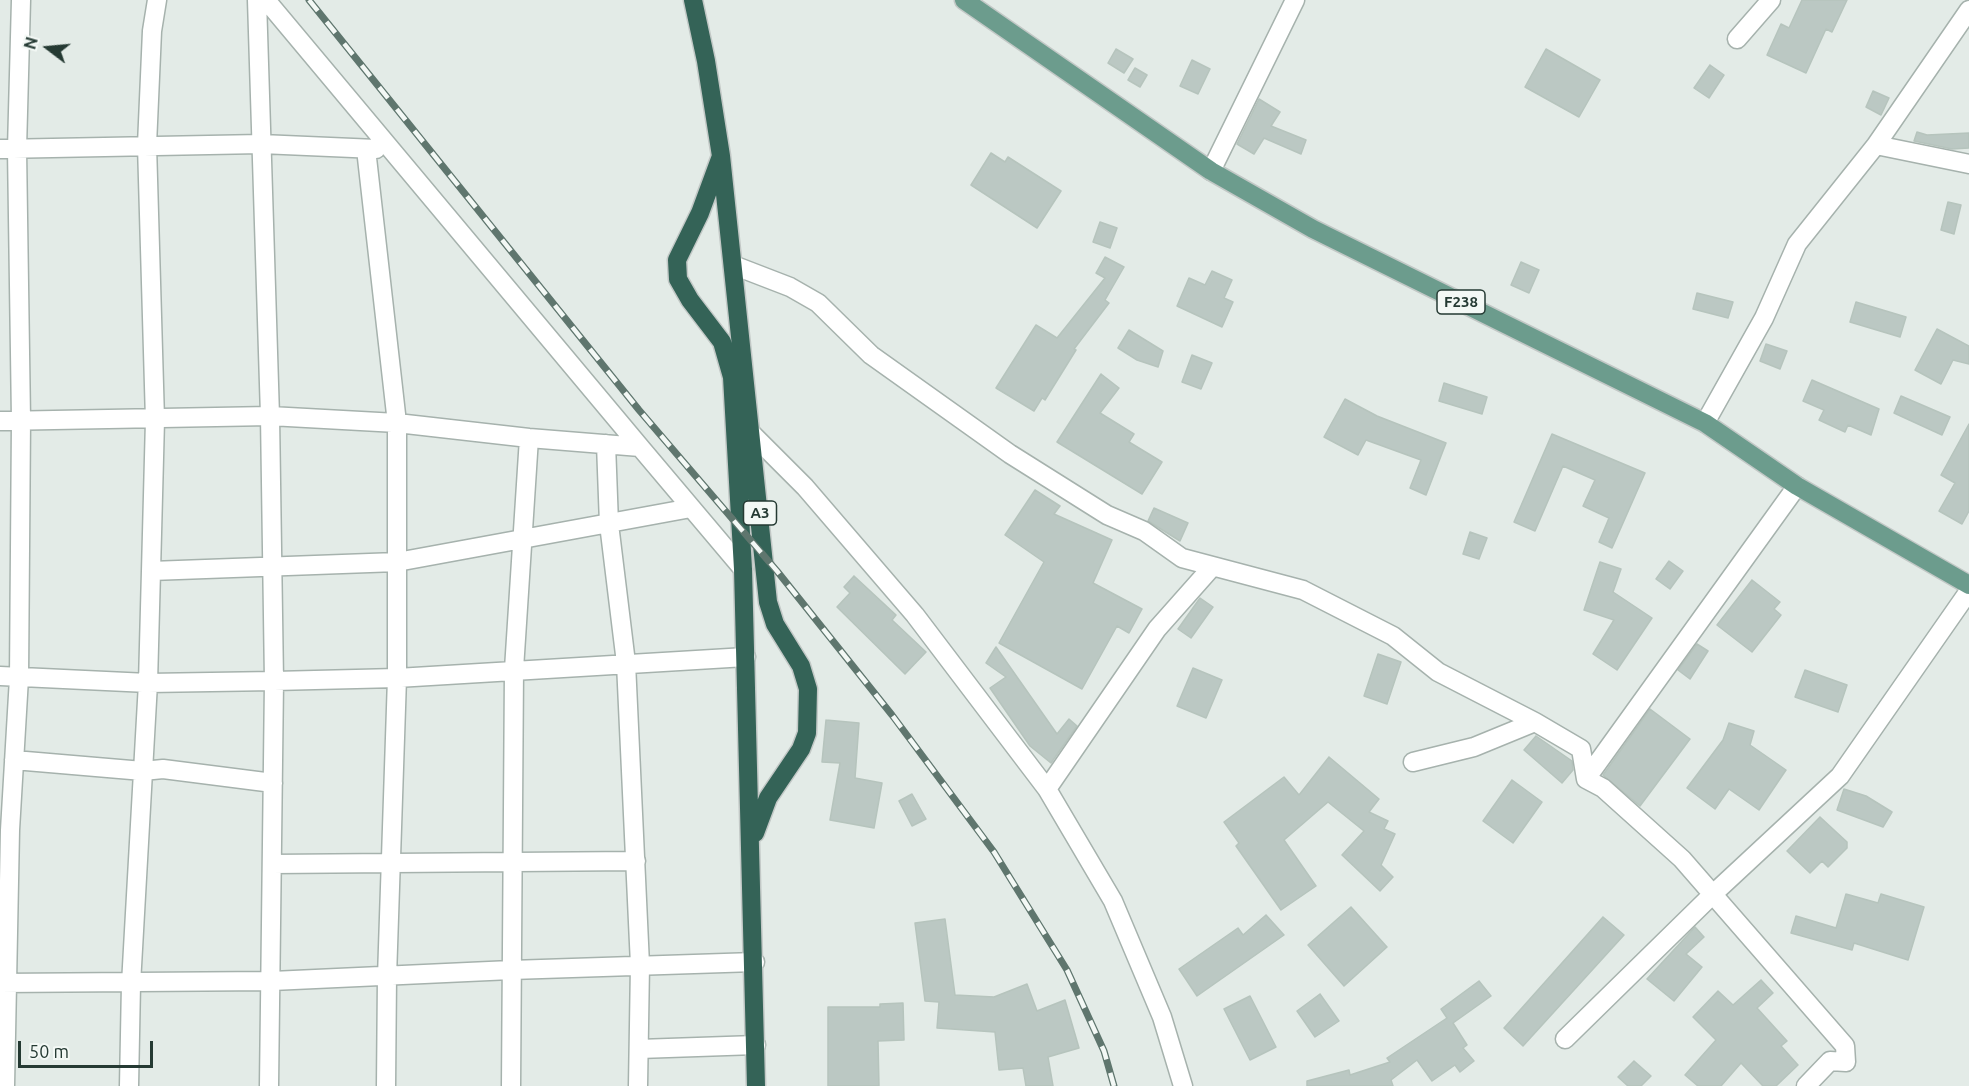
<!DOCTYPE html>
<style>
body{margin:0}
#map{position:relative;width:1969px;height:1086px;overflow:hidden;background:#e3ebe7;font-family:Ubuntu,sans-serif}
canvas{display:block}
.north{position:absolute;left:18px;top:18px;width:60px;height:60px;-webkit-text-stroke:4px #f3f8f5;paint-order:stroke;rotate:286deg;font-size:16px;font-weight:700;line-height:24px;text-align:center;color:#253a33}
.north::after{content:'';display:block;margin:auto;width:21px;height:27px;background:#253a33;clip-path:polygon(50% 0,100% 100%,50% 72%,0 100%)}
.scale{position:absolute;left:18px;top:1041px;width:135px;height:27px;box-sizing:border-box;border:3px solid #253a33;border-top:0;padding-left:8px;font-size:18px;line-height:21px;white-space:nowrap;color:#253a33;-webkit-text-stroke:4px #f3f8f5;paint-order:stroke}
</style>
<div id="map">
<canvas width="1969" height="1086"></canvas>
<div class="north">N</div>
<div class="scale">50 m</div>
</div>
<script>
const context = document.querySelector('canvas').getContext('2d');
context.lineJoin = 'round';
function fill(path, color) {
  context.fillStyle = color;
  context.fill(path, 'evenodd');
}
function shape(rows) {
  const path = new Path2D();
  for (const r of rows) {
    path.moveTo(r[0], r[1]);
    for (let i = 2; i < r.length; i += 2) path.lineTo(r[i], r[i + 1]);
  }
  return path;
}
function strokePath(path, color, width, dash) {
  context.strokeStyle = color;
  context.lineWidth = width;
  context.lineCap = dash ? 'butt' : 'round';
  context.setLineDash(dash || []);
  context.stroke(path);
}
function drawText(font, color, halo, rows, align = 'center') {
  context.font = font + ' Ubuntu,sans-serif';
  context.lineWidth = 6;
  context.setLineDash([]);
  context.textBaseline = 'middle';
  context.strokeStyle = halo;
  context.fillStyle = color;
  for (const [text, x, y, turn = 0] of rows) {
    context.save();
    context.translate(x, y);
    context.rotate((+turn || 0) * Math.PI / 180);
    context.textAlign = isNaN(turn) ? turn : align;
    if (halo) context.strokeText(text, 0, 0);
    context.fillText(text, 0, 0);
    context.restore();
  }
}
const building = shape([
 [1802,0,1847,0,1832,32,1826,29,1806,73,1767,55,1781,24,1789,28,1802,0],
 [1116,49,1133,59,1124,73,1108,63,1116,49],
 [1546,49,1600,80,1579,117,1525,87,1546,49],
 [1192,60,1210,69,1198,94,1180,86,1192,60],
 [1710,65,1724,75,1709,98,1694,88,1710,65],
 [1135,68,1147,75,1140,87,1128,80,1135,68],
 [1873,91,1889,98,1881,115,1866,107,1873,91],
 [1259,99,1280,112,1271,126,1306,140,1301,154,1264,138,1254,154,1237,144,1259,99],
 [1917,132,1927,135,1969,133,1969,148,1952,149,1914,141,1917,132],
 [991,153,1005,162,1008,157,1061,191,1037,228,971,185,991,153],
 [1948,202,1961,205,1954,234,1941,230,1948,202],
 [1100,222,1117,228,1110,248,1093,242,1100,222],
 [1105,257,1124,267,1105,300,1109,303,1074,349,1076,350,1045,400,1042,398,1034,411,996,388,1036,325,1057,338,1105,278,1096,273,1105,257],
 [1521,262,1539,270,1529,293,1511,285,1521,262],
 [1212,271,1232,280,1224,298,1233,302,1222,327,1177,306,1189,278,1205,285,1212,271],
 [1697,293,1733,302,1728,318,1693,309,1697,293],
 [1856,302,1906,317,1900,337,1850,322,1856,302],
 [1937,329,1969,346,1969,364,1953,360,1941,384,1915,370,1937,329],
 [1129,330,1163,351,1158,367,1137,360,1118,348,1129,330],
 [1766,344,1787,351,1780,369,1760,361,1766,344],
 [1192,355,1212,363,1201,389,1182,382,1192,355],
 [1101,374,1119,388,1100,413,1134,434,1129,442,1162,462,1142,494,1057,442,1101,374],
 [1812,380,1879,409,1871,435,1848,425,1845,432,1819,420,1824,410,1803,401,1812,380],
 [1444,383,1487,397,1482,414,1439,401,1444,383],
 [1901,396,1950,417,1942,435,1894,413,1901,396],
 [1345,399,1377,416,1446,443,1426,495,1410,488,1421,460,1366,440,1358,455,1324,437,1345,399],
 [1969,424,1969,511,1962,524,1939,511,1955,483,1941,475,1969,424],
 [1552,434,1645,473,1612,548,1599,542,1609,518,1583,506,1595,480,1563,466,1535,531,1514,522,1552,434],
 [1035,490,1060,506,1054,514,1112,540,1093,583,1142,609,1129,633,1117,626,1082,689,999,643,1044,562,1005,535,1035,490],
 [1154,508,1188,523,1180,541,1148,521,1154,508],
 [1470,532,1487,538,1479,559,1463,554,1470,532],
 [1669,561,1683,571,1670,589,1656,579,1669,561],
 [1600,562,1621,569,1613,592,1652,618,1617,670,1593,654,1614,620,1584,610,1600,562],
 [854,576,896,615,892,620,926,652,905,674,837,607,850,593,844,587,854,576],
 [1752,580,1780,602,1774,609,1781,615,1752,652,1717,625,1752,580],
 [1200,598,1213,607,1191,638,1178,629,1200,598],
 [1697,644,1708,651,1690,679,1678,670,1697,644],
 [996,647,1057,734,1069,719,1077,726,1051,763,1030,746,990,688,1006,677,986,663,996,647],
 [1378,654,1401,662,1387,704,1364,696,1378,654],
 [1193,668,1222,680,1206,718,1177,706,1193,668],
 [1805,670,1847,685,1838,712,1795,697,1805,670],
 [1650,709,1690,739,1640,806,1603,775,1650,709],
 [826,720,859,723,855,778,882,783,874,828,830,820,840,763,822,762,826,720],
 [1729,723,1754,731,1750,745,1786,770,1759,810,1729,789,1715,809,1687,788,1723,740,1729,723],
 [1536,736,1572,761,1573,770,1562,783,1524,750,1536,736],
 [1329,757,1379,799,1369,812,1388,821,1384,829,1395,834,1381,865,1393,877,1380,891,1342,855,1364,831,1328,802,1284,840,1316,886,1281,910,1236,846,1239,843,1224,822,1284,777,1299,795,1329,757],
 [1512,780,1542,802,1513,843,1483,821,1512,780],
 [1844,789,1866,796,1892,812,1883,827,1837,810,1844,789],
 [912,794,926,819,912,826,899,801,912,794],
 [1820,817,1847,842,1847,848,1828,867,1822,861,1810,873,1787,851,1820,817],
 [1846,894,1878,903,1881,894,1924,907,1908,960,1854,943,1852,950,1791,933,1796,916,1836,928,1846,894],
 [1351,907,1387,947,1344,986,1308,945,1351,907],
 [1266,915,1284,935,1197,996,1179,969,1238,928,1243,935,1266,915],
 [1603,917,1624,935,1523,1046,1504,1028,1603,917],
 [945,919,955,995,994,997,1027,984,1037,1011,1065,1000,1079,1048,1048,1057,1053,1086,1026,1086,1023,1068,999,1070,995,1032,937,1028,939,1002,925,1001,915,923,945,919],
 [1695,927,1704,937,1686,954,1702,967,1674,1001,1647,979,1695,927],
 [1761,980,1773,993,1757,1008,1787,1041,1781,1046,1798,1065,1776,1086,1763,1086,1741,1063,1721,1086,1698,1086,1685,1075,1716,1040,1693,1017,1718,991,1733,1005,1761,980],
 [1479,981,1491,996,1453,1023,1467,1045,1463,1048,1474,1061,1460,1072,1455,1065,1432,1081,1417,1060,1391,1080,1393,1086,1307,1086,1307,1081,1349,1070,1350,1075,1390,1062,1387,1058,1447,1018,1441,1009,1479,981],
 [1320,994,1339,1021,1315,1037,1297,1011,1320,994],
 [1250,996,1276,1047,1250,1060,1224,1009,1250,996],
 [903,1003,904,1040,878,1041,879,1086,828,1086,828,1007,880,1007,880,1004,903,1003],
 [1634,1061,1651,1076,1641,1086,1628,1086,1618,1077,1634,1061]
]);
fill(building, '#bbc8c3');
strokePath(building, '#b6c4bd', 1.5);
const street = shape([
 [257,0,270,416,274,681,269,1086],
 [266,0,640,447],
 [1737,39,1771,0],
 [1876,145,1969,164],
 [0,149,261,144,376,149],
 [366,149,397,423,397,678,387,977,386,1086],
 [1211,171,1295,0],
 [733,265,790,287,818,303,871,355,1010,454,1107,515,1144,531,1182,558,1303,590,1393,636,1438,672,1535,722],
 [0,421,270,416,397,423,529,438,640,447,743,569],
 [1705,423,1764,318,1797,244,1876,145,1969,10],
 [752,434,805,487,915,615,1047,789,1113,901,1162,1017,1183,1086],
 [606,444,609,524,626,663,640,965,638,1086],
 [151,571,397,562,691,508],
 [0,676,148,683,274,681,397,678,746,657],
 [14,760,143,771,163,769,273,783],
 [1413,762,1474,747,1535,722,1581,749,1586,779,1603,788,1682,859,1845,1046,1846,1062,1830,1061,1806,1086],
 [1586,779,1797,486],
 [1047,789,1157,629,1212,567],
 [272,864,636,861],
 [0,983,272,981,511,970,755,962],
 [1565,1039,1712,895,1840,776,1969,591],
 [639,1049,756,1045],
 [5,1086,10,830,19,678,21,420,17,149,21,0],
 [129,1086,131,984,148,683,151,571,155,420,147,145,152,31,157,0],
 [511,1086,514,669,529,438]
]);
const primary = shape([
 [964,0,1211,171,1313,229,1705,423,1797,486,1969,585]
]);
const highway = shape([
 [693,0,706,61,721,156,768,602,775,624,801,666,808,689,807,733,801,749,768,798,755,833],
 [721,156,700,213,677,260,678,279,690,300,722,342,732,377,743,569,756,1086]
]);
strokePath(street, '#a6b2ad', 21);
strokePath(primary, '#c2c8c6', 21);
strokePath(highway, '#c2c8c6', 21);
strokePath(street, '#fff', 18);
strokePath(primary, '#6c9c8d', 18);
strokePath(highway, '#346357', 18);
const rail = shape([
 [309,0,639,410,777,571,892,715,994,852,1067,970,1104,1051,1114,1086]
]);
strokePath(rail, '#5f766e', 7);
strokePath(rail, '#f3f8f5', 4.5, [14]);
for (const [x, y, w] of [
 [1461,302,48],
 [760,513,33]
]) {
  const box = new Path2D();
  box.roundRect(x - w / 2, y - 12, w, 24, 4.5);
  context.fillStyle = '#f3f8f5';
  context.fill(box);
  strokePath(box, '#253a33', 1.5);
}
drawText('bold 15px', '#253a33', null, [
 ["F238",1461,302],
 ["A3",760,513]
]);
</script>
